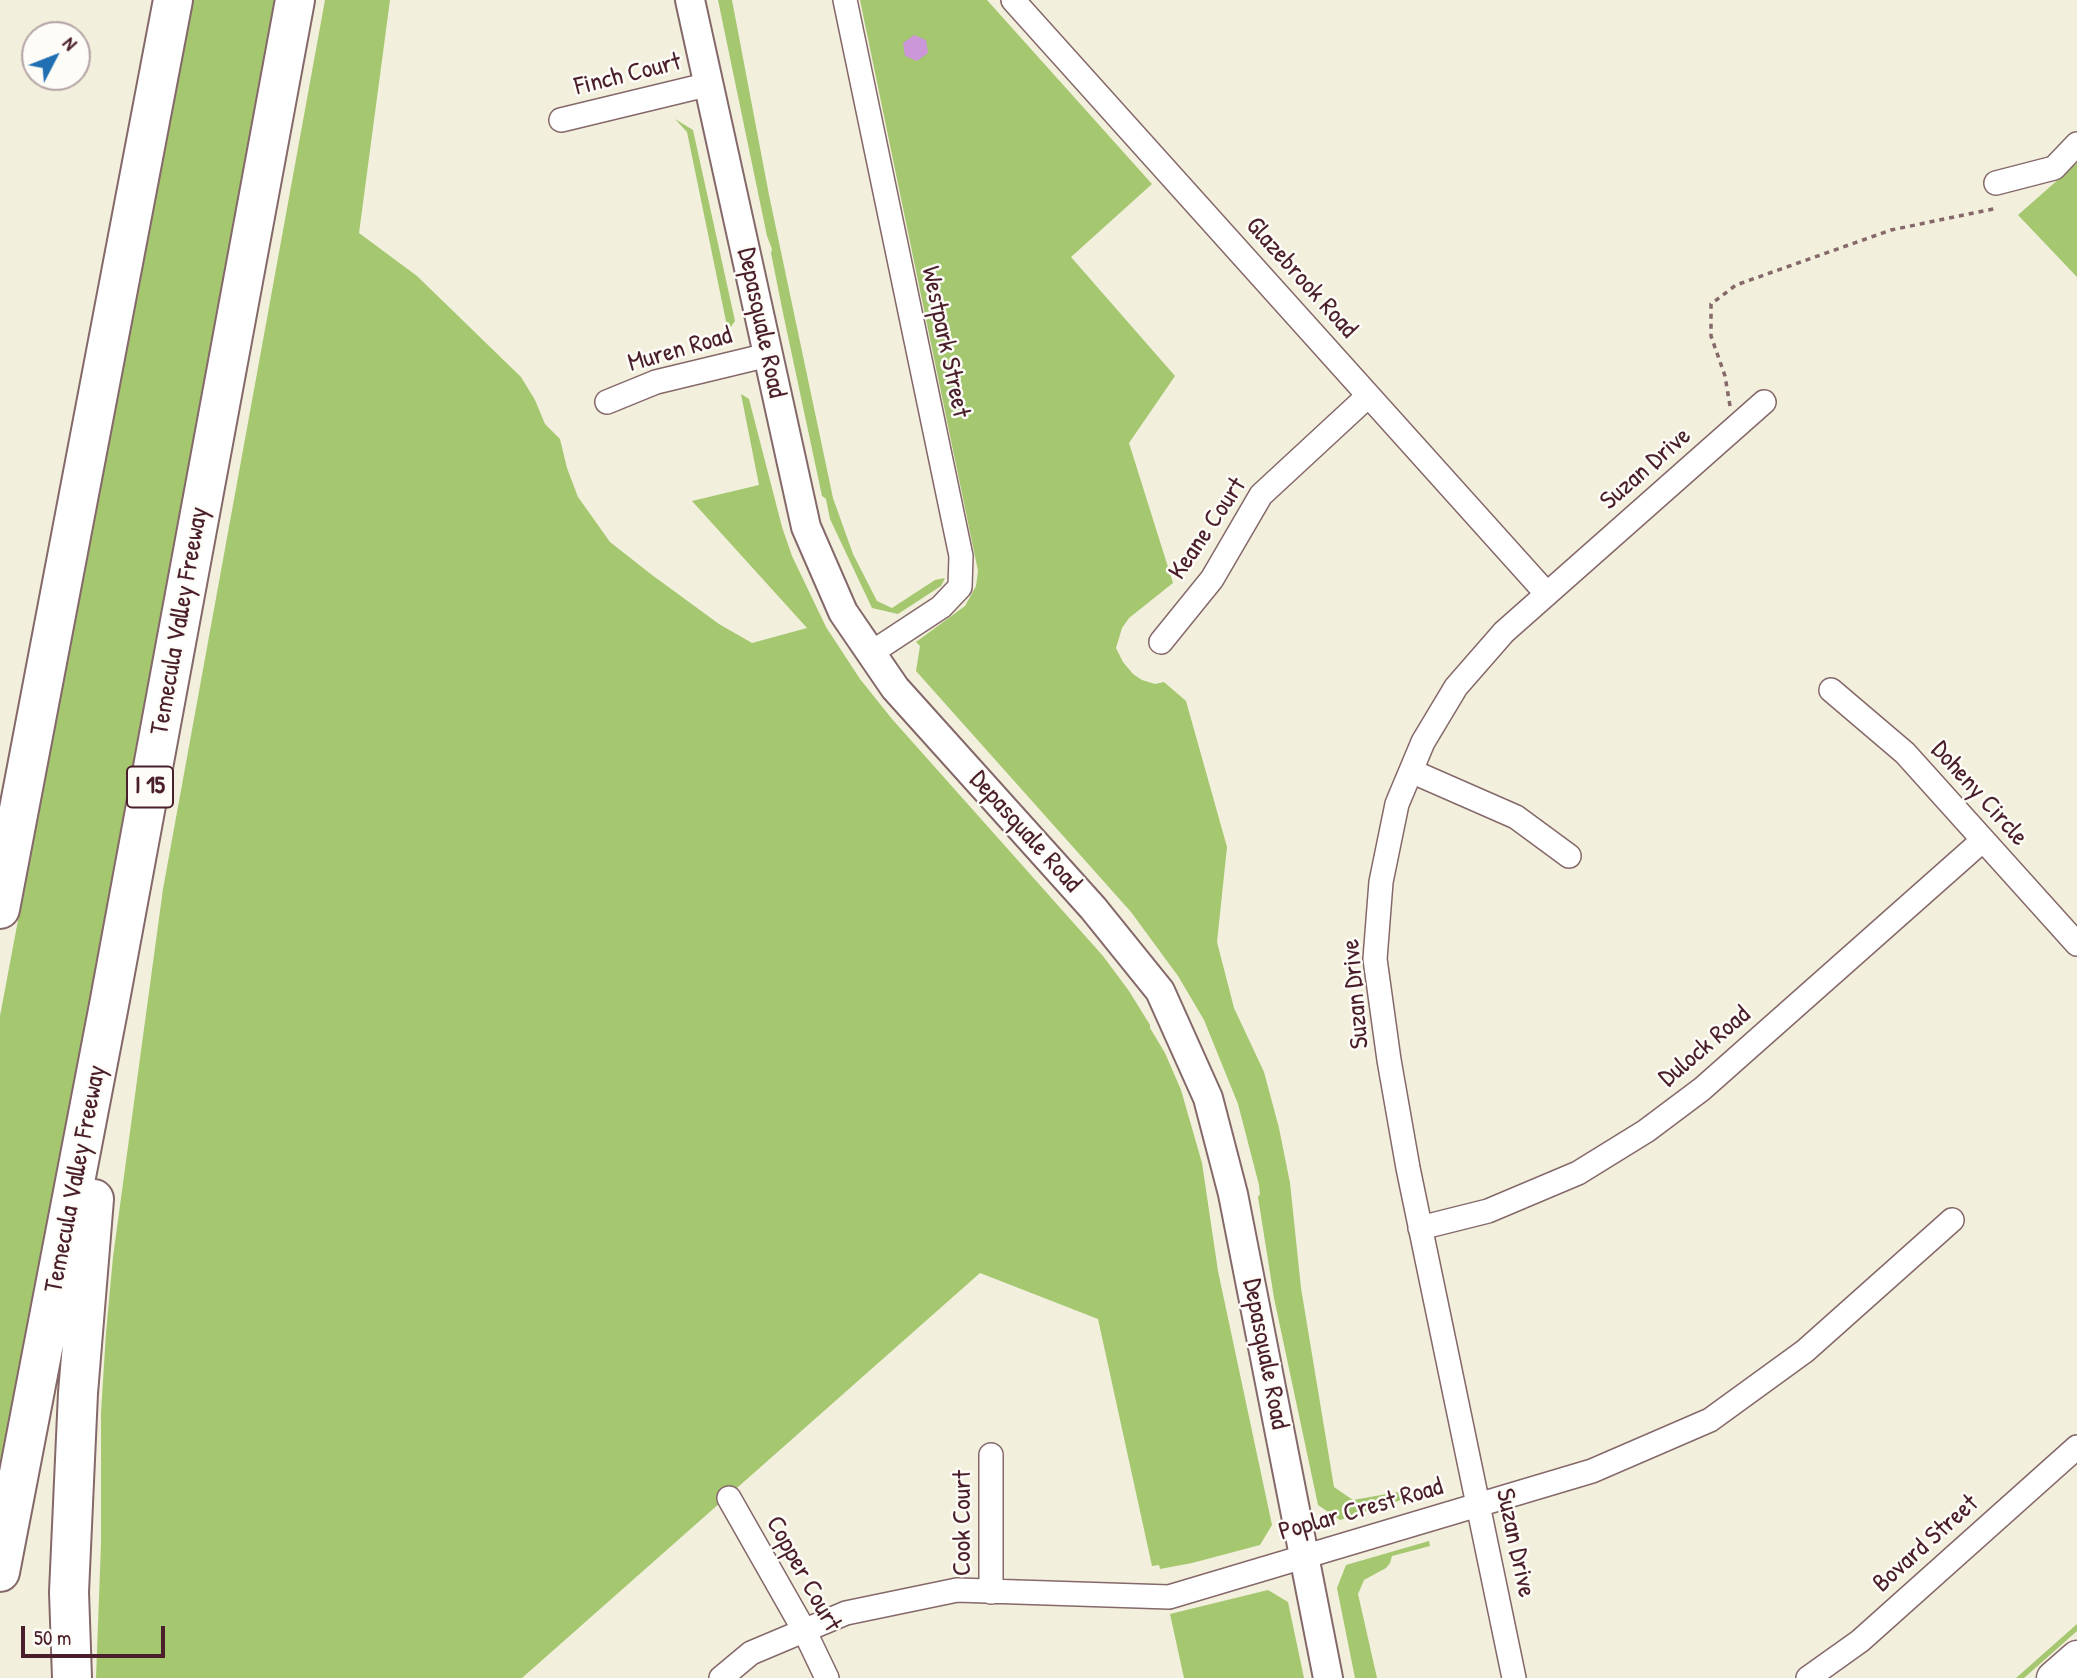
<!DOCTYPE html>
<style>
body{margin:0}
#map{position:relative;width:2077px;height:1678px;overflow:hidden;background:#f2efdc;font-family:"Patrick Hand",sans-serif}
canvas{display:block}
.north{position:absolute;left:21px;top:21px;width:70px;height:70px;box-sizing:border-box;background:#fdfcf7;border:2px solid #b5a4a5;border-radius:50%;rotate:48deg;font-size:19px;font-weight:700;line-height:28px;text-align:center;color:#4a1f2b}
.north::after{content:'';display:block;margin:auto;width:24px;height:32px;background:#1f6fb2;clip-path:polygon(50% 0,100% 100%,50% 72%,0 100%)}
.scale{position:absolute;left:21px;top:1626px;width:144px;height:32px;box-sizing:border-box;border:4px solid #4a1f2b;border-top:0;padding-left:9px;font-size:21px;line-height:24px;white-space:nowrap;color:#4a1f2b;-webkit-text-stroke:5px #fdfcf7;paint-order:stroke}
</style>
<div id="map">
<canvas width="2077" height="1678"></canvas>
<div class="north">N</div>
<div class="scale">50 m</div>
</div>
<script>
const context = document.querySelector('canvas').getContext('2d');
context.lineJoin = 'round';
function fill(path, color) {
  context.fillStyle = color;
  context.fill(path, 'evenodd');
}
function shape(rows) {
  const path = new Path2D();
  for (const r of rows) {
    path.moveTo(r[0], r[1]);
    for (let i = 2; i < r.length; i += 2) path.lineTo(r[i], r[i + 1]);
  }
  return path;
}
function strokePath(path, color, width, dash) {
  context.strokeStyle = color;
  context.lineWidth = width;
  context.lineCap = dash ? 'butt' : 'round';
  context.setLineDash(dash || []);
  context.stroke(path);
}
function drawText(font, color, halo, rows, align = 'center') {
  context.font = font + ' "Patrick Hand",sans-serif';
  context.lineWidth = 5;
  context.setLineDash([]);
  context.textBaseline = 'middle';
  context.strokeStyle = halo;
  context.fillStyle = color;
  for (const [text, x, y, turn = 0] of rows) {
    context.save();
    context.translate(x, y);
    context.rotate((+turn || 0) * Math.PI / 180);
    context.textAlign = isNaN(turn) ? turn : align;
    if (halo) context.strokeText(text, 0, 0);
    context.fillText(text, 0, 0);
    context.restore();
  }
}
fill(shape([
 [191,0,275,0,172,573,0,1499,0,1016],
 [325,0,390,0,359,233,417,276,521,377,535,400,545,424,560,439,567,468,578,497,610,542,652,575,719,624,752,643,807,628,692,501,759,485,741,394,749,399,782,527,792,556,826,627,860,679,892,719,1103,956,1129,991,1150,1025,1150,1028,1165,1053,1181,1090,1202,1163,1218,1271,1272,1525,1260,1545,1192,1563,1160,1569,1159,1565,1152,1566,1098,1319,980,1273,522,1678,96,1678,101,1544,101,1412,106,1333,113,1257,163,889],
 [718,0,732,0,769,195,833,498,853,554,877,601,892,608,935,580,945,578,941,586,898,614,872,608,830,519,826,499,822,496,783,313,771,253,772,249,767,236],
 [860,0,987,0,1152,184,1071,257,1175,376,1129,443,1173,583,1129,618,1122,628,1116,648,1123,662,1133,674,1142,680,1155,684,1164,682,1186,701,1227,847,1217,942,1234,1008,1264,1072,1279,1128,1290,1183,1301,1288,1334,1487,1353,1500,1415,1489,1416,1495,1340,1520,1318,1505,1274,1298,1258,1197,1260,1194,1259,1185,1238,1104,1204,1020,1178,976,1131,912,916,671,920,646,916,642,965,606,976,586,978,571],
 [675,119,693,130,735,321,728,331,687,132],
 [2077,163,2077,277,2018,215],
 [1429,1541,1430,1546,1392,1556,1390,1563,1386,1568,1364,1580,1358,1594,1377,1678,1355,1678,1337,1588,1346,1565],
 [1268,1590,1288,1602,1304,1678,1184,1678,1170,1614],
 [2077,1624,2077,1631,2024,1678,2016,1678]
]), '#a4c770');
fill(shape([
 [914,35,926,40,928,53,917,61,905,56,903,43]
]), '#cb97d8');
const minor = shape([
 [845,0,961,556,960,587,941,607,871,653],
 [1013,0,1547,594],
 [561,120,710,84],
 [1996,183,2054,168,2077,144],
 [607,402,656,382,768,355],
 [1161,642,1212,579,1261,495,1368,396],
 [1831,690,1905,753,2077,944],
 [1411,771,1516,817,1569,856],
 [1420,1228,1488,1211,1578,1173,1646,1131,1702,1089,1983,840],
 [729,1498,804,1630,827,1678],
 [991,1592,991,1455],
 [721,1678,751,1653,846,1613,957,1590,1169,1597,1592,1471,1710,1420,1805,1351,1952,1220],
 [1514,1678,1408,1168,1389,1060,1375,959,1381,882,1397,804,1423,742,1456,687,1504,632,1764,402],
 [1808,1678,1860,1641,2077,1447]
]);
const tertiary = shape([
 [690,0,806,527,843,612,895,688,1093,908,1160,991,1208,1098,1233,1194,1328,1678]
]);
const secondary = shape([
 [2053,1678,2077,1657]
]);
const motorway = shape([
 [0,909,173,0],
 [0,1572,109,1005,295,0],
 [72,1678,69,1592,78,1393,94,1199]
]);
strokePath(minor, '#856869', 26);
strokePath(tertiary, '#856869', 32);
strokePath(secondary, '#856869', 35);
strokePath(motorway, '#856869', 42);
strokePath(shape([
 [1730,406,1725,376,1711,336,1711,304,1736,285,1891,230,1998,208]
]), '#856869', 3.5, [5, 5]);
strokePath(minor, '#fff', 23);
strokePath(tertiary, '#fff', 28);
strokePath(secondary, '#fff', 32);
strokePath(motorway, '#fff', 38);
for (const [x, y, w] of [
 [150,787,46]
]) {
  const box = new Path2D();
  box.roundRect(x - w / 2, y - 20.5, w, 41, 5);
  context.fillStyle = '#fdfcf7';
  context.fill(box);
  strokePath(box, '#4a1f2b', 2);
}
drawText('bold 24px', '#4a1f2b', null, [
 ["I 15",150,787]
]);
drawText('26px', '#4a1f2b', '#fdfcf7', [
 ["Finch Court",628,75,-14],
 ["Glazebrook Road",1301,278,48],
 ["Depasquale Road",761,323,78],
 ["Westpark Street",945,342,78],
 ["Muren Road",680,350,-16],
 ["Suzan Drive",1646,469,-41],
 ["Keane Court",1208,529,-56],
 ["Temecula Valley Freeway",180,621,-80],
 ["Doheny Circle",1979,794,48],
 ["Depasquale Road",1025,832,48],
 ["Suzan Drive",1356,994,-95],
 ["Dulock Road",1705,1047,-40],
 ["Temecula Valley Freeway",76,1179,-79],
 ["Depasquale Road",1265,1354,79],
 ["Poplar Crest Road",1361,1510,-16],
 ["Cook Court",963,1523,-90],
 ["Suzan Drive",1515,1543,78],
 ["Bovard Street",1926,1544,-42],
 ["Copper Court",803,1574,61]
]);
</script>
